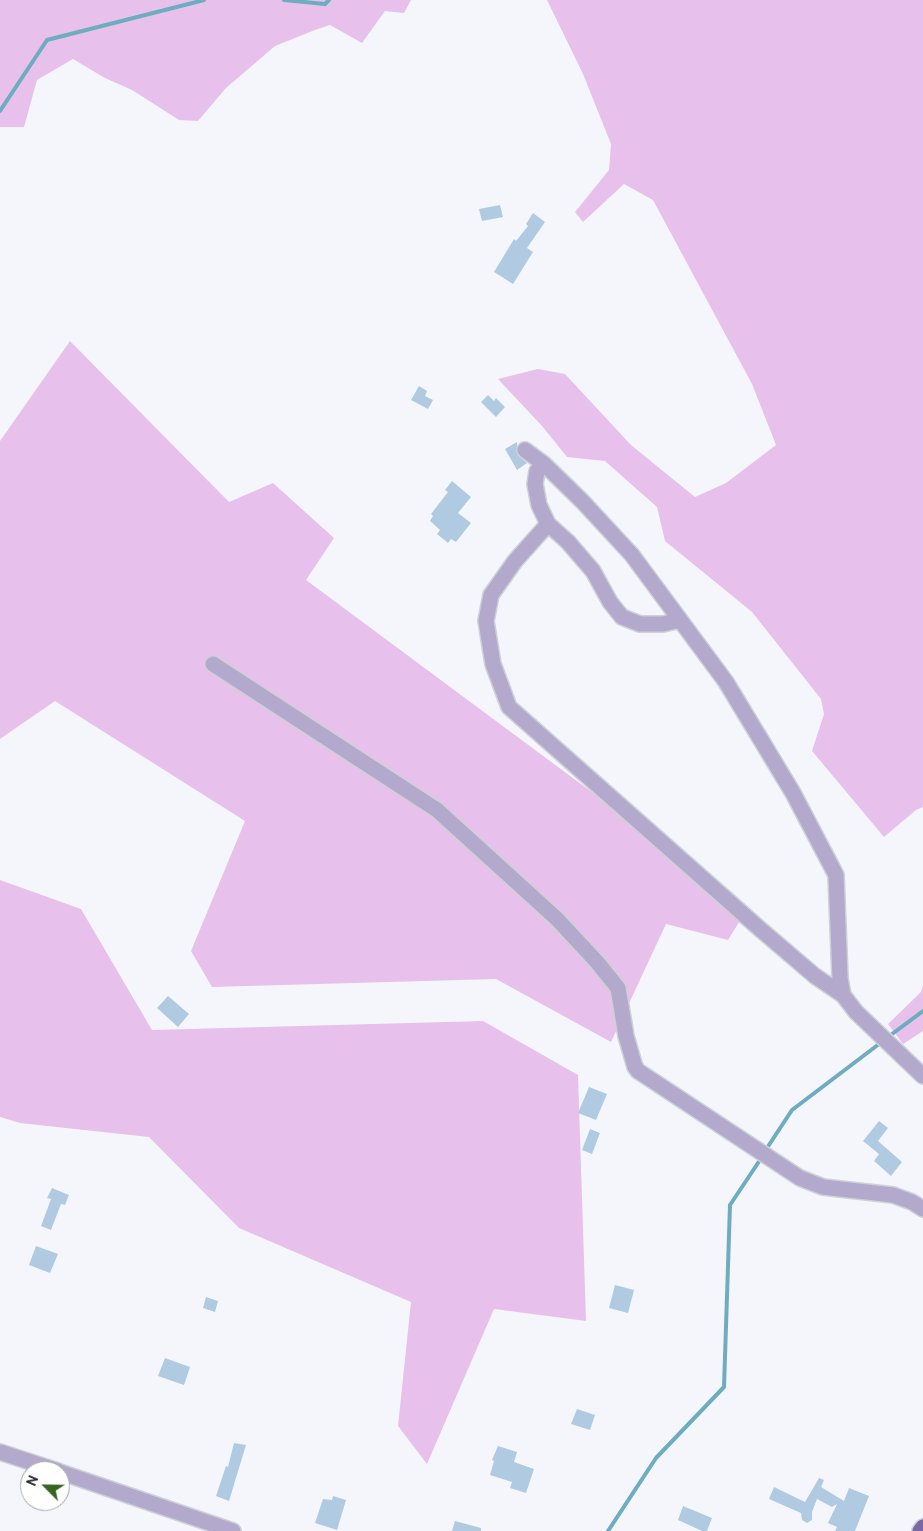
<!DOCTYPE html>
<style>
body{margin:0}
#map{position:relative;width:923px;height:1531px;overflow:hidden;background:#f4f6fc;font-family:Cabin,sans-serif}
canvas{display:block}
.north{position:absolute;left:20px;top:1461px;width:50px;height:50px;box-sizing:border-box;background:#fff;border:1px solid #a5a7ab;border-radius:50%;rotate:293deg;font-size:14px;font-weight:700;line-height:20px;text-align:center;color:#1f232d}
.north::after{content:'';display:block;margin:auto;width:18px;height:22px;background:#356423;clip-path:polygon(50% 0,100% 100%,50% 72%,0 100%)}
</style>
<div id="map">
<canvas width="923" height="1531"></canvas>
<div class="north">N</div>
</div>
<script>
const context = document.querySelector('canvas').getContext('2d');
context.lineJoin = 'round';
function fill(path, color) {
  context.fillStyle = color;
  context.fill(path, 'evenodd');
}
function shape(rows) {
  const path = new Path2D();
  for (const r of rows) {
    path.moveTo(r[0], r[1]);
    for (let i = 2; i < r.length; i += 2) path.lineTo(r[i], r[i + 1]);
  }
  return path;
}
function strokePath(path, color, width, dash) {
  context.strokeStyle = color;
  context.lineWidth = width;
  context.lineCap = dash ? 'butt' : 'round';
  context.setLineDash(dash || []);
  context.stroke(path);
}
fill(shape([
 [0,0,411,0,404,13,385,11,362,43,330,25,315,30,275,46,226,88,198,121,179,120,132,90,105,78,73,59,37,80,24,127,0,127],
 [547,0,923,0,923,807,916,810,884,837,812,751,824,714,821,699,752,612,665,541,657,507,605,461,567,457,542,426,498,379,538,369,565,374,631,445,695,497,726,483,776,445,752,384,653,200,624,184,583,222,575,212,609,170,611,144,583,74],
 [70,341,229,502,273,483,334,538,306,580,748,908,728,940,666,924,611,1042,496,979,212,987,191,951,245,821,55,701,0,739,0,441],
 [0,880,81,909,152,1030,483,1021,578,1075,586,1321,494,1309,427,1464,398,1426,411,1302,239,1228,149,1137,20,1123,0,1117],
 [923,985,923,1031,903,1044,888,1024,921,992]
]), '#e7c1eb');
strokePath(shape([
 [284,0,325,4,329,0],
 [0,111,47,40,204,0],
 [888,1037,923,1011],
 [765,1151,792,1110,883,1041],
 [608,1531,656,1458,724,1387,730,1205,762,1157]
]), '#6eacc0', 4);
fill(shape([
 [500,205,503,217,482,221,479,209],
 [533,213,545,222,527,248,533,252,513,284,494,272,514,239,516,241,528,226,526,224],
 [419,386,427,391,425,396,433,400,428,409,411,400],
 [488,395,494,401,496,398,505,407,496,417,481,402],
 [517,442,517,454,527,463,517,470,505,449],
 [452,481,471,497,458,513,471,523,456,542,451,539,448,543,437,534,440,530,430,521,433,516,431,514,448,492,445,490],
 [168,996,189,1014,178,1027,157,1008],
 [589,1087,607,1094,596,1120,578,1113],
 [879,1121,888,1128,878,1141,902,1162,891,1176,874,1161,879,1154,863,1141],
 [590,1129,600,1133,592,1154,582,1150],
 [52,1188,69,1195,65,1205,61,1204,51,1230,41,1226,51,1199,47,1198],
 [36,1246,58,1254,50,1273,29,1265],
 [615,1285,634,1290,628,1313,609,1308],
 [206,1297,218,1301,215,1312,203,1308],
 [165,1358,190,1367,184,1385,158,1376],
 [577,1409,595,1415,590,1430,571,1424],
 [234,1443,246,1445,229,1501,216,1496,226,1466,228,1467],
 [498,1446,517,1452,514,1462,534,1469,526,1493,510,1488,512,1482,490,1475,494,1461,492,1460],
 [819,1478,824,1480,821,1487,844,1501,849,1488,869,1496,855,1531,835,1531,837,1527,828,1523,837,1504,832,1507,817,1499,812,1512,812,1520,807,1523,802,1520,801,1513,769,1499,774,1487,805,1502],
 [333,1496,346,1500,337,1530,315,1523,323,1499,332,1500],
 [683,1506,712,1518,707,1531,702,1531,678,1520],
 [455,1521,481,1528,481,1531,452,1531]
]), '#b0cbe1');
const minor = shape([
 [525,450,544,464,582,501,632,555,726,682,793,793,836,875,840,978,843,995,856,1012,923,1076],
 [544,464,537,471,535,484,539,505,548,524,568,542,593,571,610,602,622,617,640,624,663,624,680,620],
 [548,524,515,561,491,595,486,621,493,664,509,707,760,929,815,976,843,995],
 [213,664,437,810,557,919,597,962,618,988,626,1036,635,1067,638,1071,800,1178,823,1187,893,1195,912,1202,923,1209],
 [0,1452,58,1471],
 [60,1472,233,1531]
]);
const major = shape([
 [920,1531,923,1527]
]);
strokePath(minor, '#ced0d7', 18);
strokePath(major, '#ced0d7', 18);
strokePath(minor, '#b2a9cc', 15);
strokePath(major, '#7a68a6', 15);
</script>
